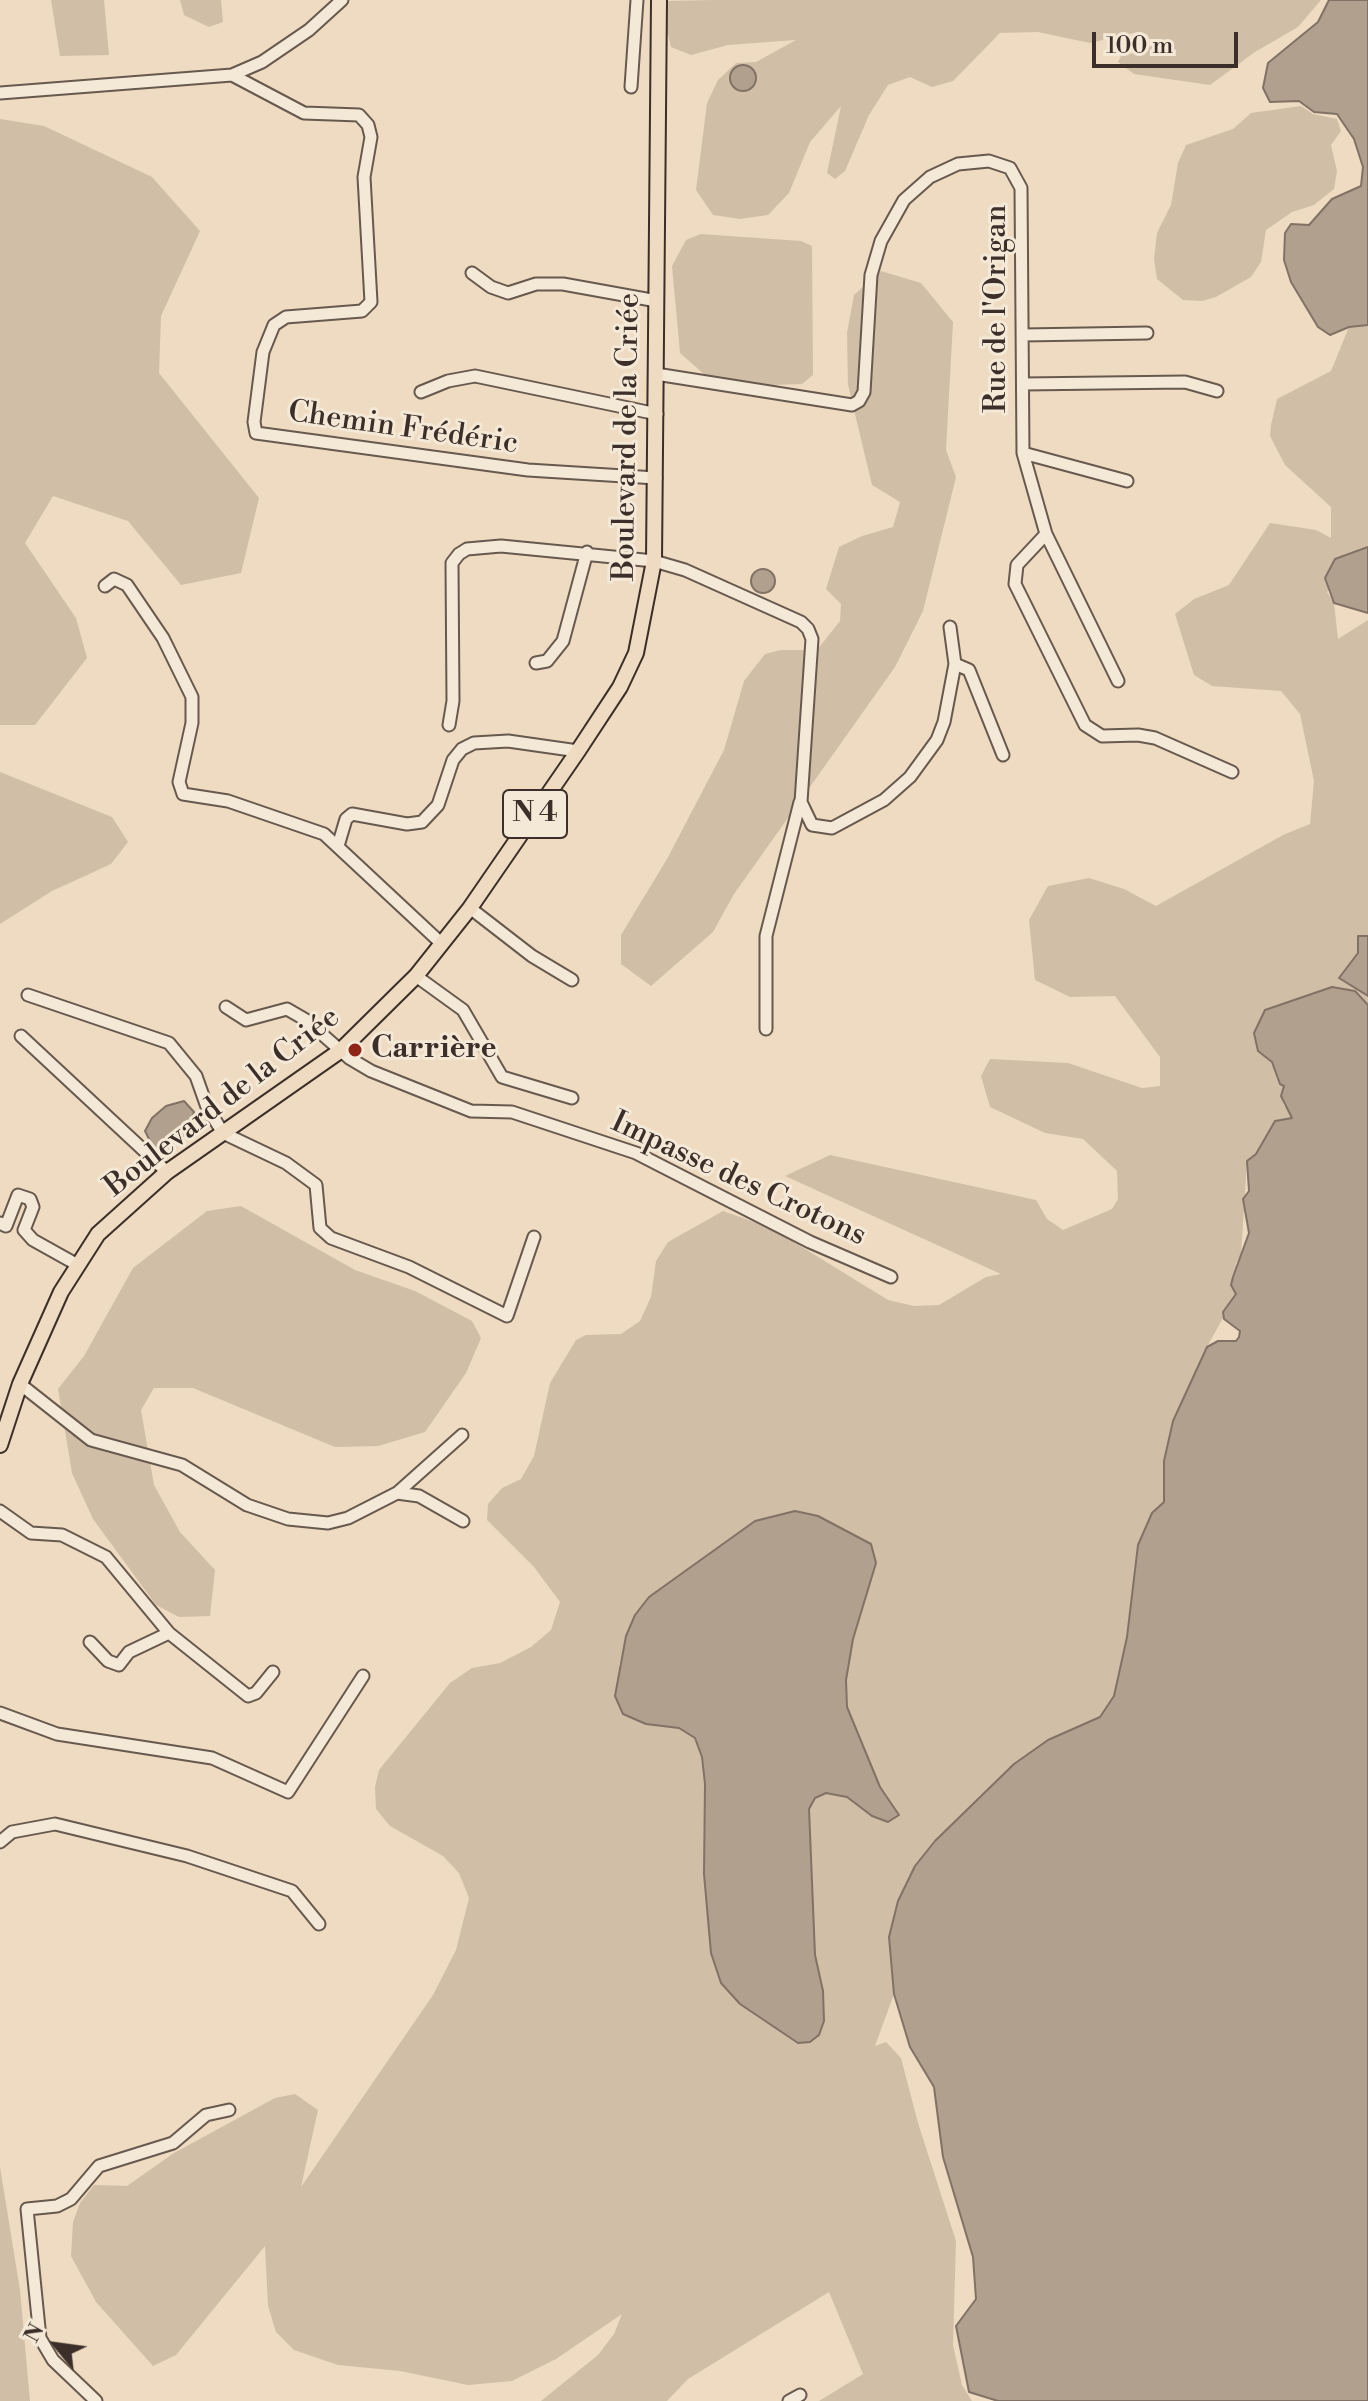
<!DOCTYPE html>
<meta charset="utf-8">
<style>
body{margin:0}
#map{position:relative;width:1368px;height:2401px;overflow:hidden;background:#eedbc1;font-family:"Libre Bodoni",serif}
canvas{display:block}
.north{position:absolute;left:16px;top:2305px;width:80px;height:80px;-webkit-text-stroke:6px #f4e8d7;paint-order:stroke;rotate:299deg;font-size:22px;font-weight:700;line-height:32px;text-align:center;color:#3c2e28}
.north::after{content:'';display:block;margin:auto;width:28px;height:36px;background:#3c2e28;clip-path:polygon(50% 0,100% 100%,50% 72%,0 100%)}
.scale{position:absolute;left:1092px;top:32px;width:146px;height:36px;box-sizing:border-box;border:4px solid #3c2e28;border-top:0;padding-left:10px;font-size:24px;line-height:28px;white-space:nowrap;color:#3c2e28;-webkit-text-stroke:6px #f4e8d7;paint-order:stroke}
</style>
<div id="map">
<canvas width="1368" height="2401"></canvas>
<div class="north">N</div>
<div class="scale">100 m</div>
</div>
<script>
const context = document.querySelector('canvas').getContext('2d');
context.lineJoin = 'round';
function fill(path, color) {
  context.fillStyle = color;
  context.fill(path, 'evenodd');
}
function shape(rows) {
  const path = new Path2D();
  for (const r of rows) {
    if (r.length === 3) {
      path.moveTo(r[0] + r[2], r[1]);
      path.arc(r[0], r[1], r[2], 0, 2 * Math.PI);
      continue;
    }
    path.moveTo(r[0], r[1]);
    for (let i = 2; i < r.length; i += 2) path.lineTo(r[i], r[i + 1]);
  }
  return path;
}
function strokePath(path, color, width, dash) {
  context.strokeStyle = color;
  context.lineWidth = width;
  context.lineCap = dash ? 'butt' : 'round';
  context.setLineDash(dash || []);
  context.stroke(path);
}
function drawText(font, color, halo, rows, align = 'center') {
  context.font = font + ' "Libre Bodoni",serif';
  context.lineWidth = 6;
  context.setLineDash([]);
  context.textBaseline = 'middle';
  context.strokeStyle = halo;
  context.fillStyle = color;
  for (const [text, x, y, turn = 0] of rows) {
    context.save();
    context.translate(x, y);
    context.rotate((+turn || 0) * Math.PI / 180);
    context.textAlign = isNaN(turn) ? turn : align;
    if (halo) context.strokeText(text, 0, 0);
    context.fillText(text, 0, 0);
    context.restore();
  }
}
fill(shape([
 [51,0,104,0,109,55,60,56],
 [180,0,221,0,223,22,209,27,184,15],
 [713,0,1321,0,1298,27,1255,52,1210,85,1134,74,1118,62,1122,54,1145,53,1152,44,1147,34,1138,32,1090,43,1038,32,1000,33,953,81,932,87,910,77,888,85,869,115,845,171,835,179,827,173,841,106,810,142,789,193,768,215,740,219,713,215,696,190,707,103,718,80,736,63,756,62,796,40,728,45,691,55,671,47,664,17,668,1],
 [1301,106,1313,114,1337,119,1341,131,1331,145,1337,171,1334,189,1314,205,1292,212,1266,230,1261,262,1251,277,1216,297,1202,301,1183,300,1157,279,1154,259,1157,233,1171,205,1178,163,1186,145,1233,129,1251,113],
 [0,119,44,126,152,177,200,231,161,316,159,373,259,498,241,573,181,585,128,521,53,496,25,543,76,618,87,658,35,725,0,725],
 [701,234,801,241,812,246,813,375,802,384,772,385,705,375,680,353,672,266,686,240],
 [881,271,921,283,953,322,946,450,956,477,923,611,895,667,734,894,713,932,651,986,621,964,621,935,667,859,724,750,744,681,765,654,781,650,817,650,840,621,841,604,826,589,839,547,862,536,893,527,900,502,872,485,848,385,847,333,854,295],
 [1368,325,1368,547,1327,592,1334,603,1338,639,1368,620,1368,936,1358,937,1359,953,1343,980,1368,996,1368,1005,1343,989,1332,987,1265,1010,1258,1051,1272,1062,1284,1086,1281,1096,1284,1106,1290,1110,1292,1119,1275,1121,1256,1154,1247,1161,1241,1255,1236,1264,1236,1294,1207,1347,1164,1461,1164,1502,1152,1513,1114,1696,1100,1717,1076,1729,915,1866,898,1901,889,1937,894,1994,875,2046,886,2042,901,2058,918,2123,956,2241,953,2345,962,2385,972,2401,819,2401,863,2374,829,2292,688,2379,667,2401,541,2401,598,2355,614,2334,622,2314,556,2359,512,2381,468,2385,400,2371,338,2365,294,2350,276,2332,268,2306,265,2246,176,2355,153,2366,96,2302,71,2256,73,2222,80,2203,94,2185,127,2186,174,2153,275,2098,295,2094,318,2110,301,2187,433,1995,456,1950,469,1898,459,1873,443,1856,390,1826,376,1809,375,1787,379,1770,450,1683,472,1668,500,1663,531,1647,551,1630,560,1602,534,1567,487,1520,488,1504,502,1488,521,1479,534,1456,550,1383,576,1340,586,1335,621,1334,640,1321,651,1297,656,1261,668,1242,723,1211,771,1228,888,1300,914,1306,939,1305,986,1277,1001,1274,785,1176,830,1155,1036,1200,1047,1219,1063,1230,1112,1209,1118,1199,1117,1171,1083,1139,1045,1133,990,1107,981,1076,990,1059,1068,1063,1142,1088,1160,1086,1160,1057,1115,996,1070,997,1035,980,1029,920,1048,886,1089,878,1124,889,1156,906,1283,835,1310,824,1314,781,1300,714,1281,691,1212,686,1194,675,1175,614,1194,599,1229,585,1270,523,1316,530,1331,538,1331,507,1285,465,1270,436,1271,425,1277,399,1331,371,1349,327],
 [794,1511,818,1516,876,1563,853,1639,846,1680,847,1707,880,1787,899,1815,872,1816,847,1797,825,1793,815,1798,809,1809,815,1955,823,1991,704,1874,705,1784,702,1757,695,1738,679,1728,619,1665,635,1615,755,1521],
 [0,772,112,817,128,842,111,864,52,891,0,924],
 [241,1206,355,1270,415,1291,472,1321,481,1338,466,1373,425,1432,378,1446,335,1447,193,1388,154,1388,141,1410,154,1485,180,1532,215,1570,210,1616,179,1617,156,1605,93,1519,72,1473,58,1389,84,1356,133,1268,207,1211],
 [0,2167,20,2290,30,2401,0,2401]
]), '#d0bea7');
const water = shape([
 [1329,0,1368,0,1368,325,1349,327,1330,335,1318,327,1291,282,1284,260,1285,233,1291,224,1309,225,1332,199,1361,186,1363,167,1354,139,1337,114,1314,112,1299,101,1270,102,1263,88,1268,63,1318,22,1329,0],
 [743,78,13],
 [1368,547,1368,613,1334,603,1325,578,1335,559,1368,547],
 [763,581,12],
 [1358,936,1368,936,1368,996,1339,978,1358,953,1358,936],
 [1332,987,1355,991,1368,1005,1368,2401,998,2401,969,2392,956,2326,976,2299,973,2257,943,2157,934,2087,910,2047,894,1994,889,1937,898,1901,915,1866,935,1841,1014,1764,1048,1740,1100,1717,1114,1696,1127,1637,1138,1545,1152,1513,1164,1502,1164,1461,1173,1421,1207,1347,1218,1341,1236,1341,1239,1337,1240,1331,1224,1319,1223,1312,1236,1294,1231,1285,1233,1277,1249,1233,1243,1199,1249,1191,1247,1161,1256,1154,1275,1121,1292,1118,1281,1096,1284,1086,1280,1084,1272,1062,1258,1051,1254,1033,1265,1010,1332,987],
 [184,1101,194,1112,185,1135,168,1148,154,1149,145,1131,152,1118,166,1106,184,1101],
 [795,1511,818,1516,871,1544,876,1563,853,1639,846,1680,847,1707,880,1787,899,1815,888,1822,872,1816,847,1797,826,1793,815,1798,809,1809,815,1955,823,1991,824,2021,819,2035,810,2042,798,2043,740,2004,721,1983,711,1953,704,1874,705,1784,702,1757,695,1738,679,1728,646,1724,623,1714,615,1696,626,1636,635,1615,649,1597,755,1521,795,1511]
]);
fill(water, '#b1a08d');
strokePath(water, '#827265', 2);
const minor = shape([
 [232,75,304,113,359,115,368,125,371,137,364,177,371,302,362,311,286,317,274,325,263,352,254,422,256,433,528,470,656,478],
 [631,87,637,0],
 [0,93,232,75,262,62,309,30,342,0],
 [472,273,491,287,508,293,536,284,563,284,657,301],
 [1023,335,1147,333],
 [656,374,852,405,859,401,864,392,871,275,881,241,904,200,930,177,958,164,989,161,1010,168,1021,188,1023,453,1046,534,1118,681],
 [1023,384,1185,382,1217,391],
 [421,392,448,381,475,376,657,414],
 [1023,453,1127,481],
 [1046,534,1017,565,1015,584,1085,725,1102,736,1138,735,1155,738,1232,772],
 [105,586,114,579,127,585,163,638,192,697,192,723,179,782,183,794,228,801,324,834,442,944],
 [536,663,547,661,563,641,587,552],
 [955,664,969,670,1003,755],
 [449,725,453,701,452,563,459,554,467,549,501,546,654,561,685,570,801,622,808,629,812,639,801,802,812,825,832,828,884,800,910,777,937,740,944,722,955,664,950,627],
 [338,846,346,819,352,814,407,824,422,822,438,805,453,760,462,749,474,743,508,741,578,751],
 [470,908,532,956,572,980],
 [416,976,463,1010,502,1077,572,1098],
 [28,995,169,1043,196,1076,207,1107,223,1133,286,1163,316,1185,320,1228,331,1238,409,1267,507,1316,534,1237],
 [226,1007,246,1020,287,1009,306,1020,349,1058,371,1071,471,1111,512,1112,636,1153,810,1242,891,1277],
 [766,1029,766,936,800,802],
 [21,1036,167,1172],
 [0,1223,6,1226,18,1195,30,1199,33,1207,24,1230,33,1240,76,1264],
 [20,1384,91,1440,182,1465,247,1505,288,1519,328,1523,348,1518,397,1493,419,1496,463,1521],
 [397,1493,462,1435],
 [0,1511,31,1533,62,1535,106,1557,169,1633,248,1696,256,1693,273,1672],
 [90,1642,108,1661,119,1665,129,1652,169,1633],
 [0,1713,57,1734,212,1758,288,1792,363,1676],
 [0,1842,12,1832,55,1824,187,1856,292,1891,319,1924],
 [96,2401,53,2360,40,2338,27,2209,57,2206,71,2199,99,2166,173,2143,206,2115,229,2110],
 [789,2401,800,2395]
]);
const major = shape([
 [0,1445,20,1384,61,1292,98,1234,167,1172,340,1051,416,976,470,908,578,751,620,687,636,653,654,561,659,0]
]);
strokePath(minor, '#68594e', 15);
strokePath(major, '#3c2e28', 18);
strokePath(minor, '#f4e8d7', 11);
strokePath(major, '#eedbc1', 14);
for (const [x, y, r, color] of [
 [355,1050,8,"#8f2418"]
]) {
  const dot = new Path2D();
  dot.arc(x, y, r, 0, 2 * Math.PI);
  context.fillStyle = color;
  context.fill(dot);
  strokePath(dot, '#f4e8d7', 3);
}
for (const [x, y, w] of [
 [535,814,64]
]) {
  const box = new Path2D();
  box.roundRect(x - w / 2, y - 24, w, 48, 6);
  context.fillStyle = '#f4e8d7';
  context.fill(box);
  strokePath(box, '#3c2e28', 2);
}
drawText('bold 28px', '#3c2e28', null, [
 ["N 4",535,814]
]);
drawText('30px', '#3c2e28', '#f4e8d7', [
 ["Rue de l'Origan",998,309,-90],
 ["Chemin Frédéric",403,429,8],
 ["Boulevard de la Criée",628,437,-89],
 ["Boulevard de la Criée",223,1103,-38],
 ["Impasse des Crotons",738,1180,25]
]);
drawText('bold 30px', '#3c2e28', '#f4e8d7', [
 ["Carrière",371,1050]
], 'left');
</script>
